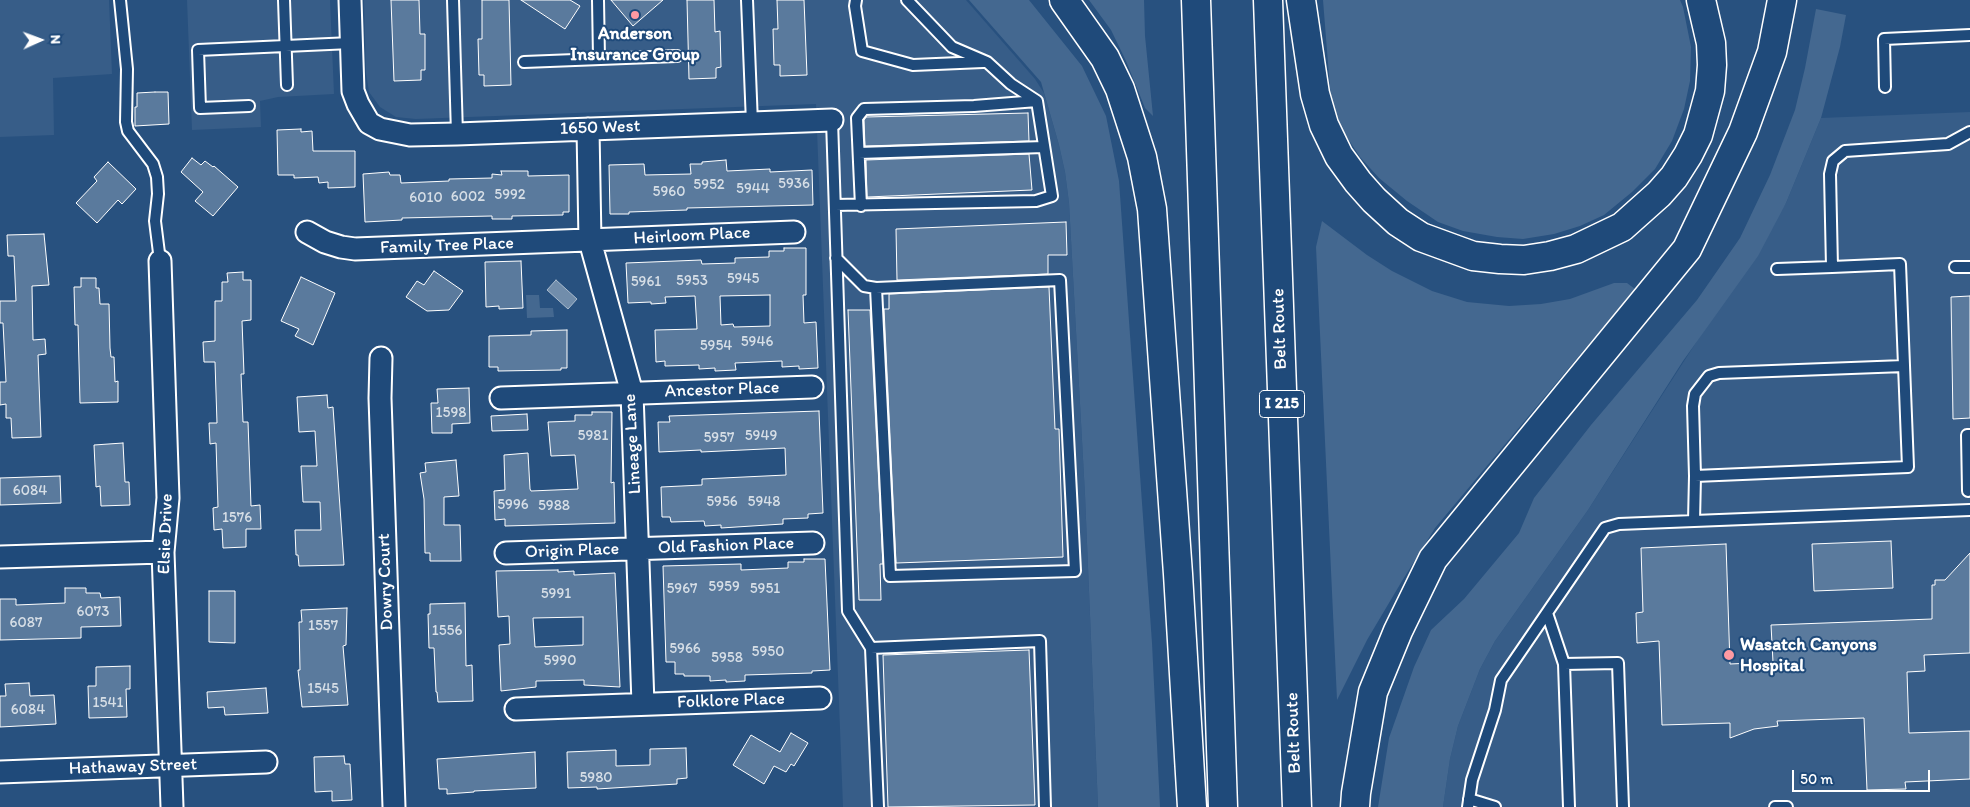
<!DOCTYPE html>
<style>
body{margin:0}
#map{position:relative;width:1970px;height:807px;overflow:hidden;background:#28517f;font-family:Itim,sans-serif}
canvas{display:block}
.north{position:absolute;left:15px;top:15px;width:50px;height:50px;-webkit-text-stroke:4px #1f4a7a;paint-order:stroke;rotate:88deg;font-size:14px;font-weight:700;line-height:20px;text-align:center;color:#fff}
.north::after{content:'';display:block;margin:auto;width:18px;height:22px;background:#fff;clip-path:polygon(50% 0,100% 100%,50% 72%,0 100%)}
.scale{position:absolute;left:1792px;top:770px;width:138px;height:22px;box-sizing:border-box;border:2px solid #fff;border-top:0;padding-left:6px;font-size:15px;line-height:18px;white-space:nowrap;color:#fff;-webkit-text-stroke:4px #1f4a7a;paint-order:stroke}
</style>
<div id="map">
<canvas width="1970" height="807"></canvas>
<div class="north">N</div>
<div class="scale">50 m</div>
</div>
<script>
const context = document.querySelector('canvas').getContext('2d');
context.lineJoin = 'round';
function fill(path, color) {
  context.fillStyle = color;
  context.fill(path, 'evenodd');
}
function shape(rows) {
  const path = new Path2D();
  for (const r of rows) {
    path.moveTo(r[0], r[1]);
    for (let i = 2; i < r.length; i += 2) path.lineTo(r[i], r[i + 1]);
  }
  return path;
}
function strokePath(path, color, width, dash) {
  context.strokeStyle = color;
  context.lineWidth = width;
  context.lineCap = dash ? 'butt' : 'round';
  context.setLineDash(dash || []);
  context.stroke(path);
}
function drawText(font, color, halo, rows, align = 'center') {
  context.font = font + ' Itim,sans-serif';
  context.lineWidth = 4;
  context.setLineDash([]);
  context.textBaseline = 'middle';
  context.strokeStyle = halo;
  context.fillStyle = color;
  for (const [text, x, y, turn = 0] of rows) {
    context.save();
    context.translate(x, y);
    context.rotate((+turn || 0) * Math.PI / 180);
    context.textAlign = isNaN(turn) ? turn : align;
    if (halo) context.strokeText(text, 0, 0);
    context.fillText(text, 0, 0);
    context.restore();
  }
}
fill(shape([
 [0,0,109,0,112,74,53,78,54,135,0,137],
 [187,0,330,0,334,94,278,97,260,101,261,127,192,130],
 [364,0,966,0,1035,79,1044,93,1059,145,1065,172,1069,203,1085,495,1098,807,843,807,816,104,416,119,396,117,380,107,369,92,366,73],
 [1970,112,1970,807,1443,807,1450,759,1458,726,1480,669,1495,641,1588,510,1786,203,1821,118]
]), '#375d88');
fill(shape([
 [969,0,1029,0,1082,66,1106,116,1119,181,1152,643,1160,807,1098,807,1085,495,1069,203,1065,172,1059,145,1041,82],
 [1089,0,1144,0,1145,36,1153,116,1145,108,1126,61,1111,30],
 [1323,0,1680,0,1683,7,1691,47,1690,81,1684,109,1672,141,1655,169,1632,192,1604,215,1580,226,1554,234,1523,239,1497,237,1463,231,1438,222,1407,201,1379,178,1360,157,1343,131,1331,101],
 [1816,9,1846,15,1840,47,1821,118,1786,203,1758,256,1683,361,1588,510,1495,641,1480,669,1458,726,1450,759,1443,807,1378,807,1389,738,1414,667,1431,630,1464,599,1519,533,1534,498,1591,425,1697,300,1740,238,1770,175,1795,110,1805,68],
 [1322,221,1367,255,1392,271,1432,291,1467,302,1509,306,1541,304,1570,299,1614,283,1627,283,1635,289,1435,528,1402,581,1367,640,1337,700,1316,247],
 [526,295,539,295,540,308,553,308,554,317,527,318]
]), '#446890');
const water = shape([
 [556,280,577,299,568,309,547,290,556,280]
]);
fill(water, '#718dab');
strokePath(water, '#aabbcd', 1);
const building = shape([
 [391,0,419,0,420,34,425,34,425,70,421,70,421,80,394,81,391,0],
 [482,0,509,0,511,85,484,86,484,75,479,75,478,39,482,39,482,0],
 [521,0,570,0,580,6,565,29,521,0],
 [611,0,663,0,633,26,611,0],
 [687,0,714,0,715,32,720,31,721,67,716,68,716,78,689,79,687,0],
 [777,0,804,0,807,75,780,76,780,65,774,65,773,29,778,29,777,0],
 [155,92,168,92,169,124,135,126,135,107,137,107,137,93,155,92],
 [1028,113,1029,141,865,146,864,120,866,117,1028,113],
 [301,129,301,132,312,131,313,151,355,151,355,187,328,188,328,182,319,183,318,177,294,178,294,175,278,175,277,130,301,129],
 [1029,154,1032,190,867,197,866,160,1029,154],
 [192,158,201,165,205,161,213,167,214,166,238,187,213,216,195,201,203,192,181,172,192,158],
 [726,160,727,171,770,169,770,172,812,170,813,205,687,208,687,210,629,212,629,214,610,214,609,165,644,164,645,175,691,174,690,164,702,164,702,162,726,160],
 [108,162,136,189,122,204,118,200,97,223,76,203,97,181,94,177,108,162],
 [501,171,528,171,528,176,569,175,569,212,563,212,563,215,512,216,512,219,492,219,492,216,402,218,402,220,365,222,363,174,389,172,390,175,400,175,401,183,449,181,449,179,492,178,492,174,502,175,501,171],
 [1066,222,1067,255,1048,255,1048,274,897,280,896,229,1066,222],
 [44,234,49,285,32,286,33,340,45,339,46,354,38,355,41,437,12,438,11,418,6,418,6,404,0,405,0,382,6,382,3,323,0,323,0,301,16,301,14,256,8,256,7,235,44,234],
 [784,248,806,248,806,295,803,295,804,323,816,322,818,368,799,369,799,366,782,367,782,361,735,363,736,370,715,371,715,368,699,369,699,365,665,366,665,361,656,362,655,330,697,329,695,296,665,297,666,303,651,304,651,302,628,303,626,263,701,260,702,264,735,263,735,258,769,257,769,251,784,251,784,248],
 [770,295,770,326,734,327,733,324,721,325,720,296,770,295],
 [521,261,523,308,499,309,499,306,486,307,485,262,521,261],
 [434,271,463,291,449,310,427,311,406,297,417,281,424,285,434,271],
 [243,272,243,280,251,280,251,320,242,321,244,374,241,374,243,422,248,422,251,506,260,505,261,529,246,529,246,547,223,548,222,529,214,530,213,508,218,507,216,443,210,444,209,423,217,423,215,362,204,362,203,342,215,341,215,301,222,301,222,282,228,282,227,273,243,272],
 [301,277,335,293,313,345,295,336,299,329,281,321,301,277],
 [81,278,96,278,96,288,99,288,100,304,109,304,110,348,111,357,114,357,115,382,118,381,118,402,80,403,78,325,75,325,74,287,81,287,81,278],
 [1049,287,1055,429,1059,429,1063,557,896,563,884,309,889,309,889,294,1049,287],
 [1970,296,1970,418,1953,419,1951,297,1970,296],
 [848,310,870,310,883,564,880,564,881,600,859,600,848,310],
 [567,330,567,368,561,368,561,370,498,371,498,367,489,367,489,336,531,335,531,331,567,330],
 [469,388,470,423,452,424,452,433,432,433,431,403,438,403,437,389,469,388],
 [327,395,328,408,333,407,344,565,299,566,298,555,296,555,295,530,321,530,320,502,303,502,301,466,317,466,315,431,299,432,297,397,327,395],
 [819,411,823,513,808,514,808,518,783,519,783,524,721,528,721,525,705,526,704,521,671,522,670,517,662,517,661,487,702,485,702,479,786,475,785,448,701,452,701,450,659,452,658,422,670,422,669,416,819,411],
 [592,412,612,412,611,483,614,482,615,523,505,526,505,519,495,520,494,491,505,490,504,455,528,453,530,489,531,491,578,489,575,455,551,456,548,422,575,421,575,415,592,415,592,412],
 [527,414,528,430,492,431,491,416,527,414],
 [123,443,125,482,129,482,130,505,101,506,100,486,96,487,94,445,123,443],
 [456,460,459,496,444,497,444,525,460,525,461,561,430,561,430,553,425,553,424,499,420,473,426,472,425,463,456,460],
 [60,476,61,503,0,505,0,478,60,476],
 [1891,541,1893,588,1814,591,1812,544,1891,541],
 [1726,544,1730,664,1773,662,1771,625,1932,619,1932,585,1935,585,1935,580,1945,580,1970,553,1970,653,1924,655,1925,671,1907,672,1909,733,1970,731,1970,779,1905,782,1906,789,1867,790,1864,718,1777,721,1778,726,1754,729,1730,738,1730,723,1662,725,1659,641,1637,643,1636,613,1643,612,1641,548,1726,544],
 [804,559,825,559,830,670,812,671,812,673,745,675,745,681,726,682,726,680,710,681,710,676,684,676,684,674,675,674,675,662,666,662,663,566,741,564,741,570,788,568,788,562,804,562,804,559],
 [558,570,558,572,574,571,574,575,615,573,620,687,584,685,584,680,536,681,536,687,501,691,499,645,510,644,509,616,498,617,496,571,558,570],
 [583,617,583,645,535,647,533,618,583,617],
 [65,588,86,588,86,593,100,593,101,598,120,597,121,626,81,627,81,638,0,640,0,599,16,599,16,605,65,603,65,588],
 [209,591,235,591,235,643,209,642,209,591],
 [465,603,466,666,472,665,473,701,438,702,437,692,436,692,434,648,429,648,428,614,430,614,430,604,465,603],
 [347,608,346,645,343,646,348,705,302,707,298,670,300,670,299,622,302,622,301,610,347,608],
 [1029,650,1035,805,888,807,883,655,1029,650],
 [130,666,130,689,126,689,127,717,89,718,88,686,96,686,96,667,130,666],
 [29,683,30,696,54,695,56,724,0,727,0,696,6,696,5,684,29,683],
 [266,688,268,713,225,715,224,707,208,708,207,692,266,688],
 [791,733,808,743,794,766,791,764,786,772,774,766,764,784,733,765,751,735,780,752,791,733],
 [686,748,687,778,677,779,677,784,597,789,597,787,568,788,567,752,616,750,616,766,650,765,650,749,686,748],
 [535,752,536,788,474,791,474,792,447,794,447,789,439,789,437,759,535,752],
 [344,756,345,764,350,764,352,800,332,801,332,791,315,792,314,757,344,756]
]);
fill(building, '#5a7a9d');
strokePath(building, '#fff', 1);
const service = shape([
 [120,0,127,69,126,122,128,131,153,164,157,177,158,194,155,221,160,261],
 [284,0,287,85],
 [453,0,457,134],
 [598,0,599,58],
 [747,0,752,123],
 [856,0,855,6,862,51,913,65,983,62],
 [524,62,677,56],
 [1885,87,1884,39,1970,35],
 [249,106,200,108,198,50,351,43],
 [832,120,848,611,871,648,878,807],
 [859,153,1044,147],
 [835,205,1036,201,1052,196,1037,101,1011,84,987,62,952,47,907,0],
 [861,206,857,118,864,109,974,106,1037,101],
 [836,258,864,286,876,288,1060,280,1075,571,890,576,876,288],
 [1955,267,1970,267],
 [1777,269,1832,267],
 [1695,476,1908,467,1900,264,1832,267,1830,174,1833,161,1845,151,1948,144,1970,132],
 [1968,491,1967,435,1970,435],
 [1694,521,1695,476,1693,406,1695,394,1709,376,1719,373,1904,366],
 [1547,613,1564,664,1569,807],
 [871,648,1040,641,1045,807],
 [1564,664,1618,663,1623,807],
 [1469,799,1495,807],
 [1468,807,1472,780,1495,710,1501,680,1605,528,1619,524,1970,510],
 [1775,807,1787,807]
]);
const minor = shape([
 [350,0,353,91,358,104,369,123,380,129,410,135,457,134,832,120],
 [588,129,590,241,632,393,643,704],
 [307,232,325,242,341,247,355,249,794,232],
 [160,261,167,469,168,498,163,552,172,807],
 [381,358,380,398,394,807],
 [501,398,812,387],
 [506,553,813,543],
 [0,557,163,552],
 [516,709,820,698],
 [0,772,266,762]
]);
const motorway = shape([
 [1064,0,1105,58,1120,89,1142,157,1152,209,1178,574,1192,807],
 [1196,0,1223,807],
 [1268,0,1297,807],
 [1301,0,1315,94,1324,125,1339,156,1358,182,1374,200,1398,222,1421,237,1473,256,1500,259,1524,260,1550,256,1576,249,1622,227,1659,194,1674,177,1688,155,1698,135,1710,91,1712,65,1711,43,1701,0],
 [1355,807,1356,793,1373,692,1398,631,1433,559,1687,249,1743,132,1772,52,1782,0]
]);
strokePath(service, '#fff', 14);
strokePath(minor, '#fff', 25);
strokePath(motorway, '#fff', 31);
strokePath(service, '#1f4a7a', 10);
strokePath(minor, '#1f4a7a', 21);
strokePath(motorway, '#1f4a7a', 28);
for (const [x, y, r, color] of [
 [635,15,5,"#ff9aa2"],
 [1729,655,6,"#ff9aa2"]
]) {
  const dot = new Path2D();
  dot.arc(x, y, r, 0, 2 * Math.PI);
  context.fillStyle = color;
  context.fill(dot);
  strokePath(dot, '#1f4a7a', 2);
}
drawText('15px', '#d6dee6', null, [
 ["5936",794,184],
 ["5952",709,185],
 ["5944",753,189],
 ["5960",669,192],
 ["5992",510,195],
 ["6002",468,197],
 ["6010",426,198],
 ["5945",743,279],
 ["5953",692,281],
 ["5961",646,282],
 ["5946",757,342],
 ["5954",716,346],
 ["1598",451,413],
 ["5981",593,436],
 ["5949",761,436],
 ["5957",719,438],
 ["6084",30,491],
 ["5956",722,502],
 ["5948",764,502],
 ["5996",513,505],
 ["5988",554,506],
 ["1576",237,518],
 ["5959",724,587],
 ["5967",682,589],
 ["5951",765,589],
 ["5991",556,594],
 ["6073",93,612],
 ["6087",26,623],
 ["1557",323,626],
 ["1556",447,631],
 ["5966",685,649],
 ["5950",768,652],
 ["5958",727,658],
 ["5990",560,661],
 ["1545",323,689],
 ["1541",108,703],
 ["6084",28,710],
 ["5980",596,778]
]);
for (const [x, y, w] of [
 [1282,404,45]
]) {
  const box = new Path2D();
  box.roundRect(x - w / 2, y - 13.5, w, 27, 4);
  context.fillStyle = '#1f4a7a';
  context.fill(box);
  strokePath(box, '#fff', 1);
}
drawText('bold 16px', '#fff', null, [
 ["I 215",1282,404]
]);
drawText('bold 18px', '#fff', '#1f4a7a', [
 ["Anderson",635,34],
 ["Insurance Group",635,55],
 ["Wasatch Canyons",1740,645,"left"],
 ["Hospital",1740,666,"left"]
]);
drawText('18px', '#fff', '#1f4a7a', [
 ["1650 West",600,128,-2],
 ["Heirloom Place",692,236,-3],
 ["Family Tree Place",447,246,-2],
 ["Belt Route",1280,329,-92],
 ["Ancestor Place",722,390,-2],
 ["Lineage Lane",633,444,-93],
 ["Elsie Drive",166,534,-88],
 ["Old Fashion Place",726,546,-2],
 ["Origin Place",572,551,-2],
 ["Dowry Court",386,582,-92],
 ["Folklore Place",731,701,-2],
 ["Belt Route",1294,733,-92],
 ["Hathaway Street",133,767,-2]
]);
</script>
